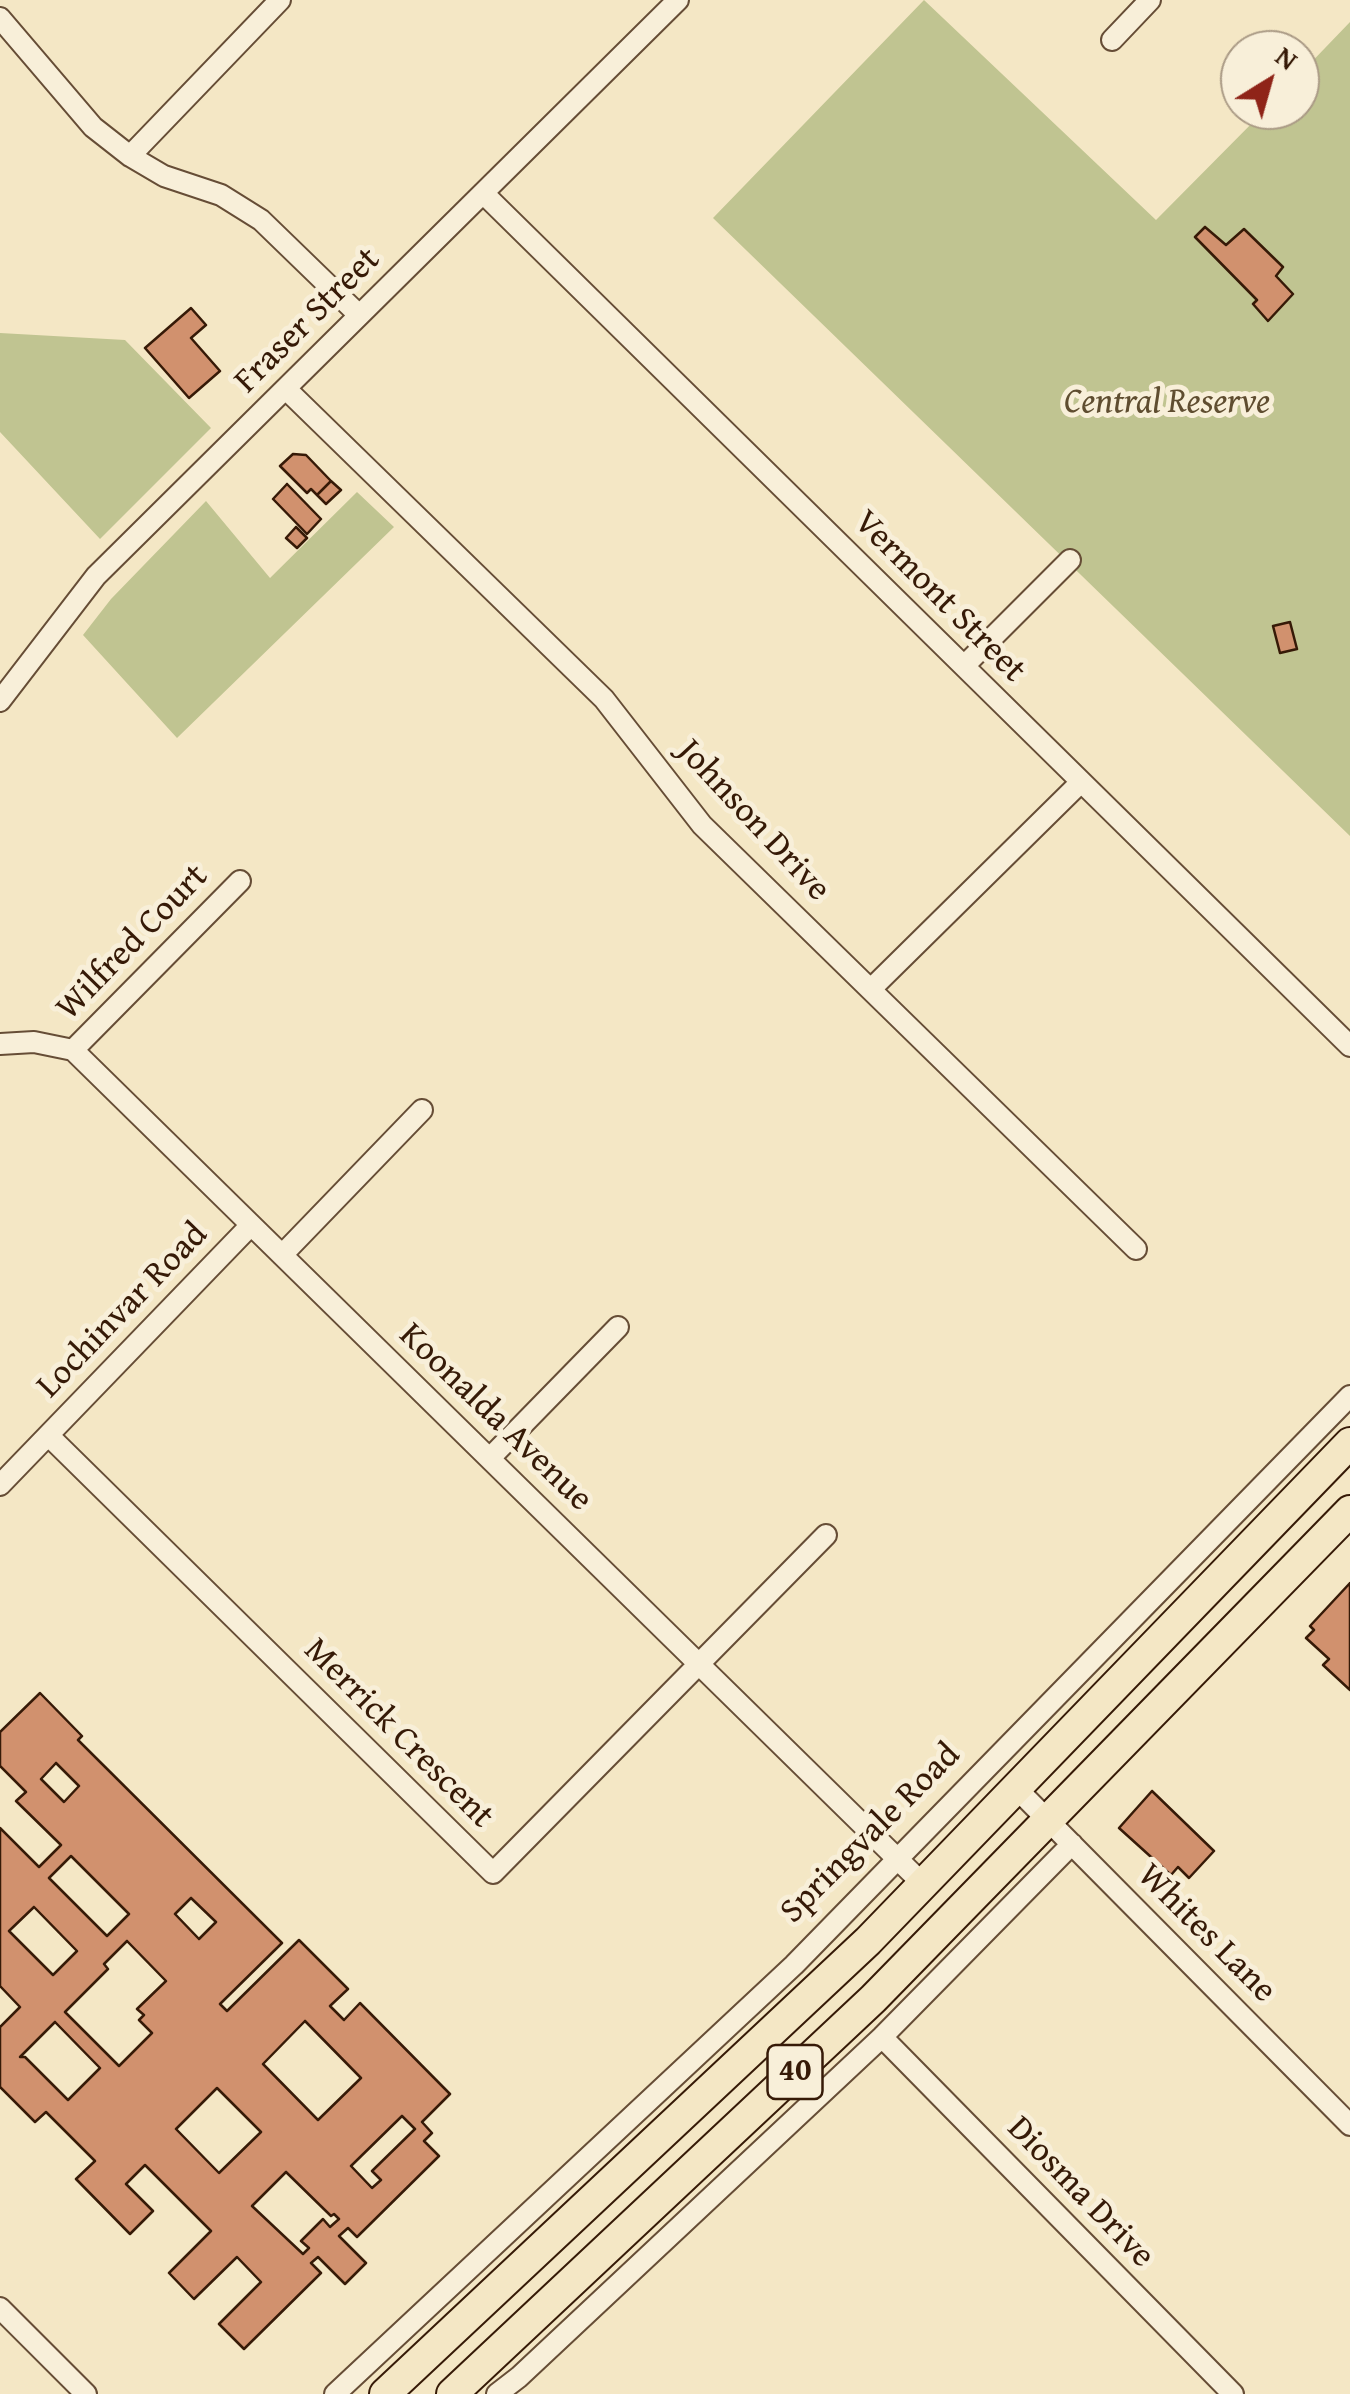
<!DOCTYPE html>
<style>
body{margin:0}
#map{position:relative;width:1350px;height:2394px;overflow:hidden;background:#f4e7c5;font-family:"Gentium Book Plus",serif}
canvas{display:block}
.north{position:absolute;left:1220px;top:30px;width:100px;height:100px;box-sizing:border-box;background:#f8efd9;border:2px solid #aa9a85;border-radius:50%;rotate:37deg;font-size:28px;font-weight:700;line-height:40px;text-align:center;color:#361a07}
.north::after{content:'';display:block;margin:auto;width:35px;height:45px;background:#8f2418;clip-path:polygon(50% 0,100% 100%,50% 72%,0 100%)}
</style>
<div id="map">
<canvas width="1350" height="2394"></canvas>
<div class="north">N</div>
</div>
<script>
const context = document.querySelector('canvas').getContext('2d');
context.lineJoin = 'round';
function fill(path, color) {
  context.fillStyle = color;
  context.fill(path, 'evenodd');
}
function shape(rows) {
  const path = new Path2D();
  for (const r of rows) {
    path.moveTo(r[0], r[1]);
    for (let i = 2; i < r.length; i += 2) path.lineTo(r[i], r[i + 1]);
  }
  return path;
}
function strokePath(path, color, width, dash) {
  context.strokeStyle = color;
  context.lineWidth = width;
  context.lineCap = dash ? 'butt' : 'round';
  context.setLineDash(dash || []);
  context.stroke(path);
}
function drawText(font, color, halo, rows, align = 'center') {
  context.font = font + ' "Gentium Book Plus",serif';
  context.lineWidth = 10;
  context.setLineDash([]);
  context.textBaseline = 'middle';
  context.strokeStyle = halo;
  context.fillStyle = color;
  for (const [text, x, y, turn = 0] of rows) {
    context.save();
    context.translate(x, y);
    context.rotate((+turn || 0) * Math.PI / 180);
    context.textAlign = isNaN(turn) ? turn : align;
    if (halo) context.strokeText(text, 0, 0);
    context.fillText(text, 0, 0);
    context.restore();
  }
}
fill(shape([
 [924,0,1156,220,1265,110,1300,110,1300,74,1350,22,1350,836,713,218],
 [0,333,125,340,211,428,100,539,0,432],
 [357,492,394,527,177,738,83,635,111,599,206,501,270,578]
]), '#c0c491');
const building = shape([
 [1205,227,1226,245,1244,229,1283,267,1276,276,1293,294,1268,321,1253,304,1257,300,1195,237,1205,227],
 [191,308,206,325,191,338,220,371,189,398,145,348,191,308],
 [293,454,306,455,331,481,317,495,311,489,307,493,280,466,293,454],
 [331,481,341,490,326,504,317,495,331,481],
 [287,484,321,519,307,534,273,499,287,484],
 [296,527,307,538,297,548,286,538,296,527],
 [1290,622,1297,649,1280,653,1273,626,1290,622],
 [1350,1583,1350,1690,1323,1665,1329,1659,1306,1638,1314,1630,1310,1626,1350,1583],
 [40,1693,82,1736,78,1740,282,1943,220,2004,227,2011,299,1940,348,1989,330,2006,344,2020,360,2003,450,2094,422,2122,432,2133,424,2141,439,2156,357,2237,348,2228,339,2236,366,2263,345,2284,318,2257,311,2263,321,2273,244,2349,219,2324,261,2282,237,2257,194,2299,169,2273,211,2231,145,2165,126,2184,153,2211,130,2234,76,2179,95,2161,46,2112,35,2122,0,2087,0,2027,20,2007,0,1986,0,1828,39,1867,61,1845,16,1801,26,1792,0,1766,0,1732,40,1693],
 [56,1763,79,1786,64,1802,41,1779,56,1763],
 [71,1856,129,1914,107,1936,49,1878,71,1856],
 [191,1898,216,1922,199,1939,175,1914,191,1898],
 [34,1907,77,1951,53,1975,9,1931,34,1907],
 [127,1941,166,1981,137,2009,144,2015,139,2020,152,2033,119,2066,65,2012,108,1969,104,1964,127,1941],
 [305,2021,361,2078,318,2120,263,2064,305,2021],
 [55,2022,100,2068,68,2100,25,2057,20,2057,55,2022],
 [217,2088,261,2132,219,2173,176,2129,217,2088],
 [402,2116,415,2129,372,2171,381,2180,372,2188,351,2166,402,2116],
 [286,2172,331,2216,334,2214,339,2219,330,2227,323,2219,301,2241,309,2248,303,2254,252,2206,286,2172],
 [1152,1791,1214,1851,1189,1878,1178,1867,1171,1875,1119,1828,1152,1791]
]);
fill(building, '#d1916e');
strokePath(building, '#361a07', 2.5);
const minor = shape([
 [0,18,93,127,130,156,164,176,221,195,261,220,359,315],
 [1112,40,1150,0],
 [130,156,280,0],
 [483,193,1350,1046],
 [286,389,604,699,702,825,1136,1249],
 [964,666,1070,560],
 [0,701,96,576,678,0],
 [871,989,1080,783],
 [0,1044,34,1042,73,1050,923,1884],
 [73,1050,240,881],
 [282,1255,422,1110],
 [49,1436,493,1873,826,1535],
 [490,1458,618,1327],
 [0,1485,251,1225],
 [1016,1788,1350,2125],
 [882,2037,1233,2394],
 [0,2308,86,2394],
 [335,2394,794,1965,1350,1396],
 [497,2394,519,2377,882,2037,1072,1844]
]);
const highway = shape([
 [385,2394,868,1941,1350,1443],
 [452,2394,873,1999,1350,1511]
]);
strokePath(minor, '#664d36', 24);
strokePath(highway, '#361a07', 34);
strokePath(minor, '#f8efd9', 20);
strokePath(highway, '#f4e7c5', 30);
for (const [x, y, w] of [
 [795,2072,55]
]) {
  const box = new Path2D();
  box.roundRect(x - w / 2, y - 27, w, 54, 8);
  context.fillStyle = '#f8efd9';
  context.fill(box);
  strokePath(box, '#361a07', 2.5);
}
drawText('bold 32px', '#361a07', null, [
 ["40",795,2072]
]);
drawText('35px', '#361a07', '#f8efd9', [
 ["Fraser Street",308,321,-45],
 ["Vermont Street",939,597,45],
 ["Johnson Drive",753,821,47],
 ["Wilfred Court",133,943,-46],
 ["Lochinvar Road",123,1311,-46],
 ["Koonalda Avenue",495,1418,44],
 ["Merrick Crescent",398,1734,45],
 ["Springvale Road",871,1834,-45],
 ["Whites Lane",1206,1934,45],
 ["Diosma Drive",1080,2193,46]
]);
drawText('italic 35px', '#5f4d30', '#f8efd9', [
 ["Central Reserve",1167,403]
]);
</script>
